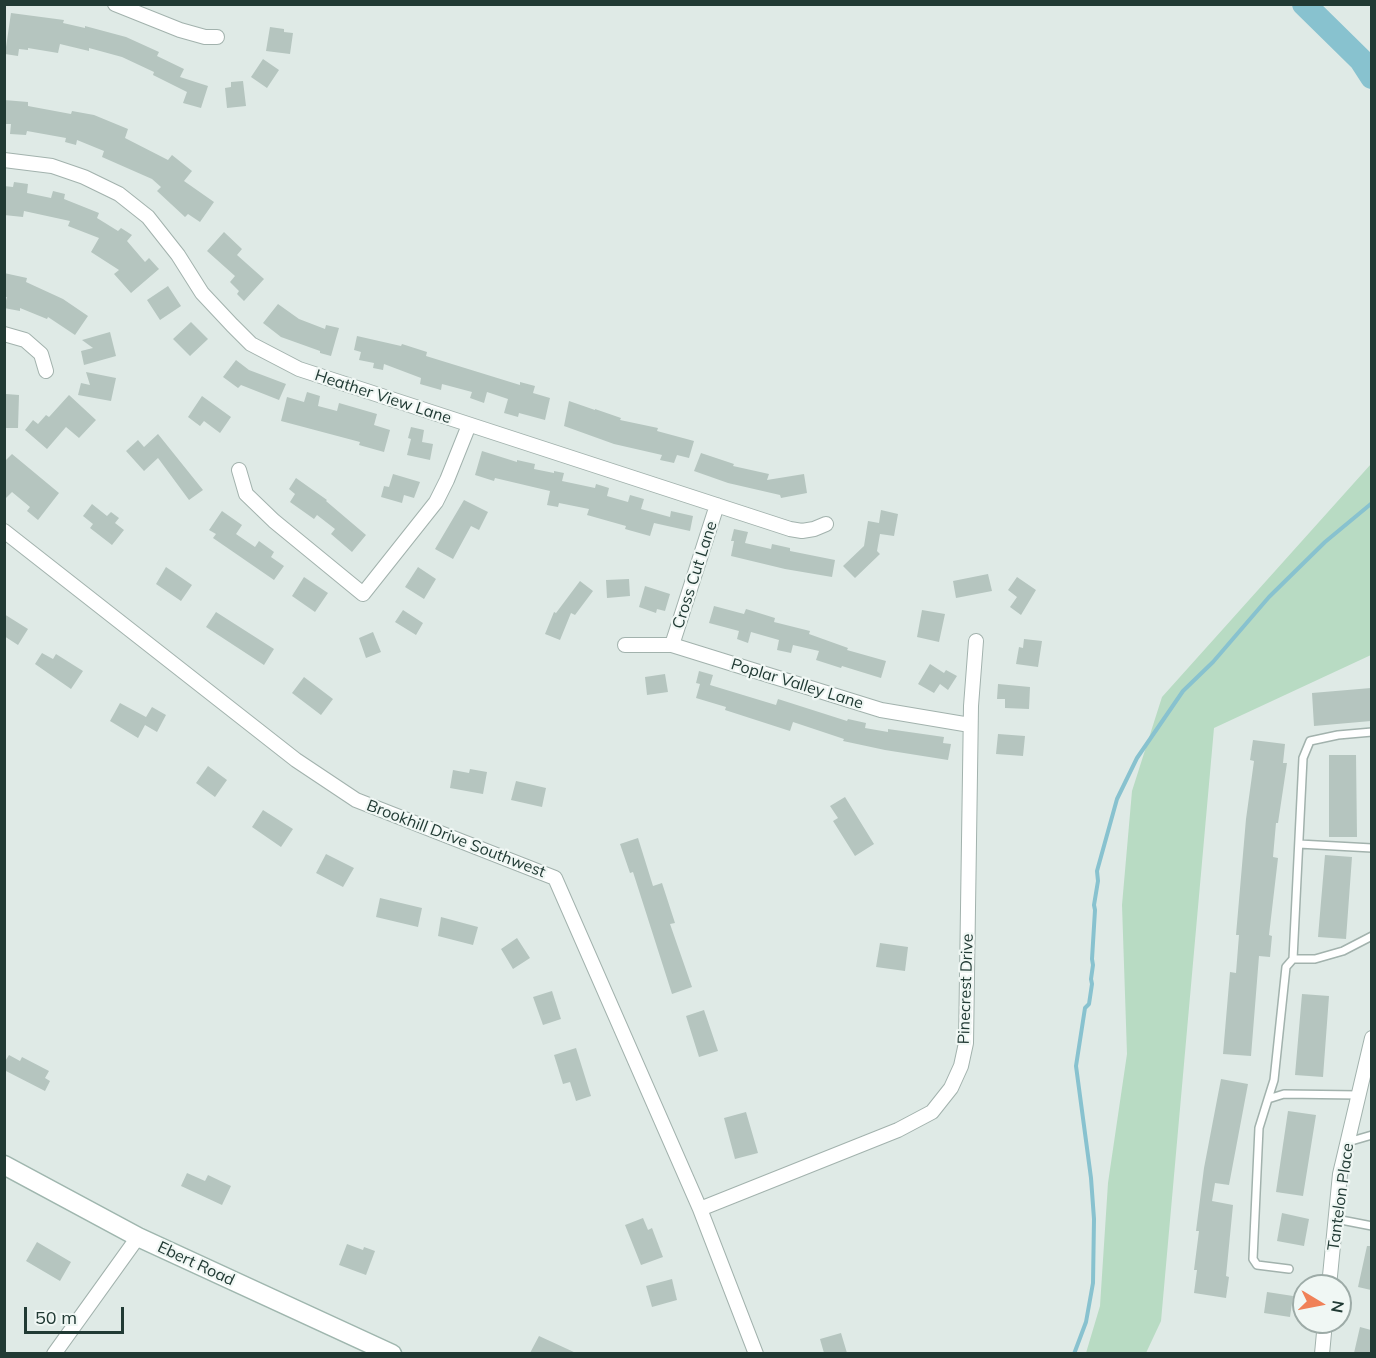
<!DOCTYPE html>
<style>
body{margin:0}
#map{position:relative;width:1376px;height:1358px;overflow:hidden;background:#dfeae6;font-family:Mulish,sans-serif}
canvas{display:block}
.frame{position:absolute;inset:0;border:6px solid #213a34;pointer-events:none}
.north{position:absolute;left:1292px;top:1274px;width:60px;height:60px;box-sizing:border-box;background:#f0f7f4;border:2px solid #9daba7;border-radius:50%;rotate:100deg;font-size:16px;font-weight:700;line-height:24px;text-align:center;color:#213a34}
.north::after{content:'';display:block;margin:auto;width:21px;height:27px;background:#f08158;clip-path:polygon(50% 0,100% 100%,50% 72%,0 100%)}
.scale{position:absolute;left:24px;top:1307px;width:100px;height:27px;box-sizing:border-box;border:3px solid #213a34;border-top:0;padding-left:8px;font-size:18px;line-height:21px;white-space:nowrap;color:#213a34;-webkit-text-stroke:4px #f0f7f4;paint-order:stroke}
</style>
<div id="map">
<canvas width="1376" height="1358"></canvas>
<div class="frame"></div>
<div class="north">N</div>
<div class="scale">50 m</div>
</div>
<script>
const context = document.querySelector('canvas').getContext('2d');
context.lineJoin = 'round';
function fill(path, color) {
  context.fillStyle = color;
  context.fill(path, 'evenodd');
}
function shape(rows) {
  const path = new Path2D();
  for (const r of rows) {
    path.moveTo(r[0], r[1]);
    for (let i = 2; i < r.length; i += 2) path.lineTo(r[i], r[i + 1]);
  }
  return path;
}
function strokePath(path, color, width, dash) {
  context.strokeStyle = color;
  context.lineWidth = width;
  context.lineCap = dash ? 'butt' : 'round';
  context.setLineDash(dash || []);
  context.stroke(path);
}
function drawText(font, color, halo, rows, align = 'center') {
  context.font = font + ' Mulish,sans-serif';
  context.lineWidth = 4.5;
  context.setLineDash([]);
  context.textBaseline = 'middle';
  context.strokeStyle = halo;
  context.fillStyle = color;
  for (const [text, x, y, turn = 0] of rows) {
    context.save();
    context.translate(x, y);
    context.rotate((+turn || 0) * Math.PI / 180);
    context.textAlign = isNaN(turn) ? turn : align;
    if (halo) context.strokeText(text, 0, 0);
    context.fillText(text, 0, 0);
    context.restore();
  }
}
fill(shape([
 [1371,464,1371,655,1214,728,1161,1321,1146,1353,1086,1353,1100,1306,1108,1183,1127,1054,1122,905,1132,791,1162,697]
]), '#b8dbc3');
strokePath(shape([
 [1074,1354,1086,1322,1093,1283,1094,1219,1091,1178,1076,1066,1085,1008,1089,1004,1092,984,1091,979,1093,965,1092,959,1095,910,1094,905,1098,881,1097,871,1117,799,1137,758,1183,691,1213,662,1269,597,1325,542,1372,503]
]), '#88c2cf', 4);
strokePath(shape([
 [1304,4,1361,60,1372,77]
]), '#88c2cf', 24);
fill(shape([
 [11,13,64,20,63,23,85,28,85,26,126,37,159,52,157,56,184,69,180,77,208,86,201,108,183,103,187,92,153,75,154,72,122,57,89,48,89,51,60,44,58,53,28,48,28,50,19,49,18,56,5,54],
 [270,27,284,29,284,32,293,33,290,54,266,51],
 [263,59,279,70,267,88,251,77],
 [243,81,246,106,227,108,225,88,231,87,231,82],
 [4,100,28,102,28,106,71,114,72,111,94,115,128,129,125,138,168,160,172,155,192,171,184,181,214,202,200,222,188,214,185,217,157,191,161,187,152,179,102,157,104,151,77,140,76,145,65,142,66,138,27,131,26,135,10,134,11,124,4,124],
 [14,182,28,184,27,193,51,198,53,191,65,194,64,199,99,213,97,218,118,231,121,228,132,235,127,241,145,262,149,258,159,269,131,293,114,274,119,270,91,252,99,238,68,226,70,221,24,211,23,217,4,215,4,186,13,187],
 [224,232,242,249,237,255,264,279,244,301,237,294,239,291,230,282,235,276,207,251],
 [4,273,27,278,26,282,63,299,88,316,75,335,48,317,47,319,20,308,20,311,4,308,7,297,4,297],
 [168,286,181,306,160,320,147,300],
 [278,304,299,319,325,329,326,325,339,328,331,356,320,353,320,351,281,337,263,323],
 [191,322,208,339,190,356,173,339],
 [110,332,116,356,84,365,81,351,93,348,82,340],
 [357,336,401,346,402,344,427,352,426,356,520,385,520,382,535,386,533,393,550,398,545,420,519,413,518,417,504,413,508,399,487,392,484,403,470,398,472,392,442,384,441,390,420,384,421,378,384,364,383,370,373,368,374,363,359,360,361,352,354,350],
 [236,360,249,370,286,384,279,400,241,385,238,388,223,377],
 [86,372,116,378,111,401,78,395,81,383,90,385],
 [307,392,320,396,318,406,337,411,339,403,377,414,374,425,390,430,384,452,359,445,360,442,281,421,287,397,304,402],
 [6,394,19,395,18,428,4,428],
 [69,395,96,420,79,438,66,427,47,449,25,430,33,420,38,424,46,415,49,417],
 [202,396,231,417,220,433,204,421,200,426,188,417],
 [569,401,595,410,595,409,621,418,620,420,658,428,657,431,694,441,689,458,677,455,674,463,660,460,662,455,614,444,564,426],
 [411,427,424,430,422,442,433,444,430,460,407,455,411,439,408,438],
 [158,434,203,490,189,500,158,458,144,471,126,451,138,440,144,447],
 [482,451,517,462,517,460,535,464,534,469,554,473,554,471,564,473,562,481,595,488,596,484,609,488,607,496,628,502,630,495,644,499,641,509,670,517,671,511,693,516,690,531,654,523,650,536,625,529,626,526,587,515,589,509,559,503,558,507,547,505,550,491,495,478,494,481,475,475],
 [701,453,734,464,733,466,769,474,767,480,804,474,807,493,781,498,780,495,728,483,694,471],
 [12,454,59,493,38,520,27,511,30,507,12,492,4,500,4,462],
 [393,474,420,482,414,498,404,495,402,503,381,497,384,486,389,487],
 [296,478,327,500,326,501,366,535,352,552,331,534,335,529,317,515,314,519,290,502,295,494,289,489],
 [464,500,488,512,479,530,471,526,453,559,435,549],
 [92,504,107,516,111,512,119,518,115,523,124,530,112,545,90,528,93,524,83,516],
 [881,510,898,514,894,536,880,534,877,551,880,554,855,578,843,566,864,546,868,521,879,523],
 [222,511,242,525,236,534,255,547,259,541,274,552,271,557,284,566,274,580,213,538,216,534,209,530],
 [734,529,748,532,745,543,771,549,772,544,790,548,790,551,835,560,832,577,785,569,731,556,734,541,731,541],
 [166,567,192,585,181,601,156,584],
 [418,567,436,579,424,599,405,587],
 [988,574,992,591,956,598,953,581],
 [304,577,328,593,315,612,292,596],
 [1017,577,1036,590,1021,615,1010,607,1017,597,1008,590],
 [629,579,630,596,607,598,606,580],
 [580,581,593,591,575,615,571,613,560,640,545,634,554,612,556,613],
 [645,586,670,594,665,611,657,609,656,613,639,607],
 [714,606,744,614,746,609,775,618,774,622,810,631,809,634,848,648,847,650,886,661,881,678,842,666,841,668,816,660,819,651,793,645,791,653,777,650,779,640,751,632,748,643,737,639,739,631,709,623],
 [403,610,423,623,416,635,395,622],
 [922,610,945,614,939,642,917,637],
 [216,612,274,649,264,665,206,627],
 [4,614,28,629,18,645,4,636],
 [373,632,381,652,366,658,359,638],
 [1024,639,1042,641,1038,667,1016,664,1019,647,1023,648],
 [42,653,53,659,56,654,83,671,71,689,35,664],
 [930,664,944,673,946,670,957,676,948,690,940,684,934,693,918,684],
 [699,671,713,675,710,685,776,705,778,699,847,721,848,719,866,723,865,728,888,732,888,729,944,737,943,743,951,744,948,760,885,750,843,741,844,739,793,722,790,731,725,710,726,707,696,698,700,684,696,683],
 [665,674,668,692,647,695,645,677],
 [304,677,333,699,321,715,292,693],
 [998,684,1030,687,1029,709,1005,708,1005,699,997,699],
 [1371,688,1371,721,1314,726,1312,693],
 [120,703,146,717,152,707,166,715,157,732,145,725,138,738,110,721],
 [998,734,1025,736,1023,756,996,754],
 [1253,740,1285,744,1283,763,1287,763,1278,823,1276,823,1273,857,1278,858,1269,935,1272,936,1270,957,1259,956,1251,1056,1223,1054,1230,972,1236,973,1239,935,1236,935,1246,819,1254,761,1250,760],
 [1329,755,1356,755,1357,837,1329,837],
 [208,766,227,780,215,797,196,783],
 [470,769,487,772,483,794,450,788,453,770,469,773],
 [516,781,546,788,542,807,511,800],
 [845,797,874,844,855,856,833,821,838,818,830,806],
 [263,810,293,829,281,847,252,827],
 [638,838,653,886,662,883,675,923,670,924,692,987,672,994,633,872,630,873,620,844],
 [326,854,354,868,343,887,316,873],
 [1325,855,1352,857,1346,939,1318,937],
 [380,898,422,908,418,927,376,917],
 [441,917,478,927,473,945,438,936],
 [517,938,530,958,513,969,501,949],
 [880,943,908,947,905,971,876,967],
 [552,991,561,1019,543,1025,533,997],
 [1302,994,1329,996,1323,1077,1295,1075],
 [704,1010,718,1051,699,1057,686,1016],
 [576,1048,591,1096,576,1101,570,1082,563,1084,554,1055],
 [9,1055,20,1061,22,1057,49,1071,45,1078,50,1081,45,1091,4,1070,4,1063],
 [1221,1079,1248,1084,1229,1185,1215,1183,1212,1201,1233,1205,1226,1276,1229,1277,1226,1298,1194,1293,1197,1270,1194,1270,1199,1231,1196,1231,1204,1168],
 [1288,1111,1316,1115,1303,1196,1276,1192],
 [746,1112,758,1153,735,1159,724,1118],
 [187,1173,205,1181,208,1175,231,1186,222,1205,181,1186],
 [1282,1213,1309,1219,1304,1246,1277,1241],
 [643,1218,648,1230,652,1228,663,1257,641,1265,625,1225],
 [37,1242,71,1262,60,1281,26,1261],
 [347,1244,363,1250,364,1247,375,1251,366,1275,339,1265],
 [1367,1246,1371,1246,1371,1290,1358,1287],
 [672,1279,677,1300,652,1307,646,1286],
 [1267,1292,1293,1296,1290,1317,1264,1313],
 [1360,1327,1371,1330,1371,1353,1354,1353],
 [841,1333,847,1353,824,1353,820,1339],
 [539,1336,576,1353,530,1353]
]), '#b5c5bf');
const lane = shape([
 [1299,844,1372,848],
 [1293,959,1303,758,1310,741,1338,735,1372,732],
 [1268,1099,1274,1080,1286,967,1293,959,1315,959,1343,951,1372,936],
 [1348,1142,1372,1135],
 [1336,1219,1372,1226],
 [1289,1269,1257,1265,1253,1259,1259,1128,1268,1099,1284,1094,1358,1095]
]);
const street = shape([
 [115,4,180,30,205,37,217,37],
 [4,160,52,166,84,177,119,194,148,217,178,255,202,293,232,325,251,344,299,369,790,529,802,531,814,529,826,524],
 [4,334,25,340,41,354,46,371],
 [239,470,246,494,274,521,363,594,436,502,447,480,469,425],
 [4,531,296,760,356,800,555,878,700,1209,756,1354],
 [625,645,672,645,881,710,970,725],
 [672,645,717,505],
 [700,1209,898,1130,932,1112,951,1088,961,1066,966,1043,971,706,976,641],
 [1329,1286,1340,1174,1372,1038],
 [54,1354,138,1237],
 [1322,1354,1325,1322]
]);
const secondary = shape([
 [4,1165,138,1237,392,1354]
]);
strokePath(lane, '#a2b2ad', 10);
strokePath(street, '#a2b2ad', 16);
strokePath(secondary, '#9fb6ae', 21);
strokePath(lane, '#fff', 7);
strokePath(street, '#fff', 14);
strokePath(secondary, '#fff', 18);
drawText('16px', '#213a34', '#f0f7f4', [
 ["Heather View Lane",383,397,18],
 ["Cross Cut Lane",695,575,-72],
 ["Poplar Valley Lane",797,684,17],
 ["Brookhill Drive Southwest",456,839,21],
 ["Pinecrest Drive",966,989,-88],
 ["Tantelon Place",1341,1197,-82],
 ["Ebert Road",196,1264,25]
]);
</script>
